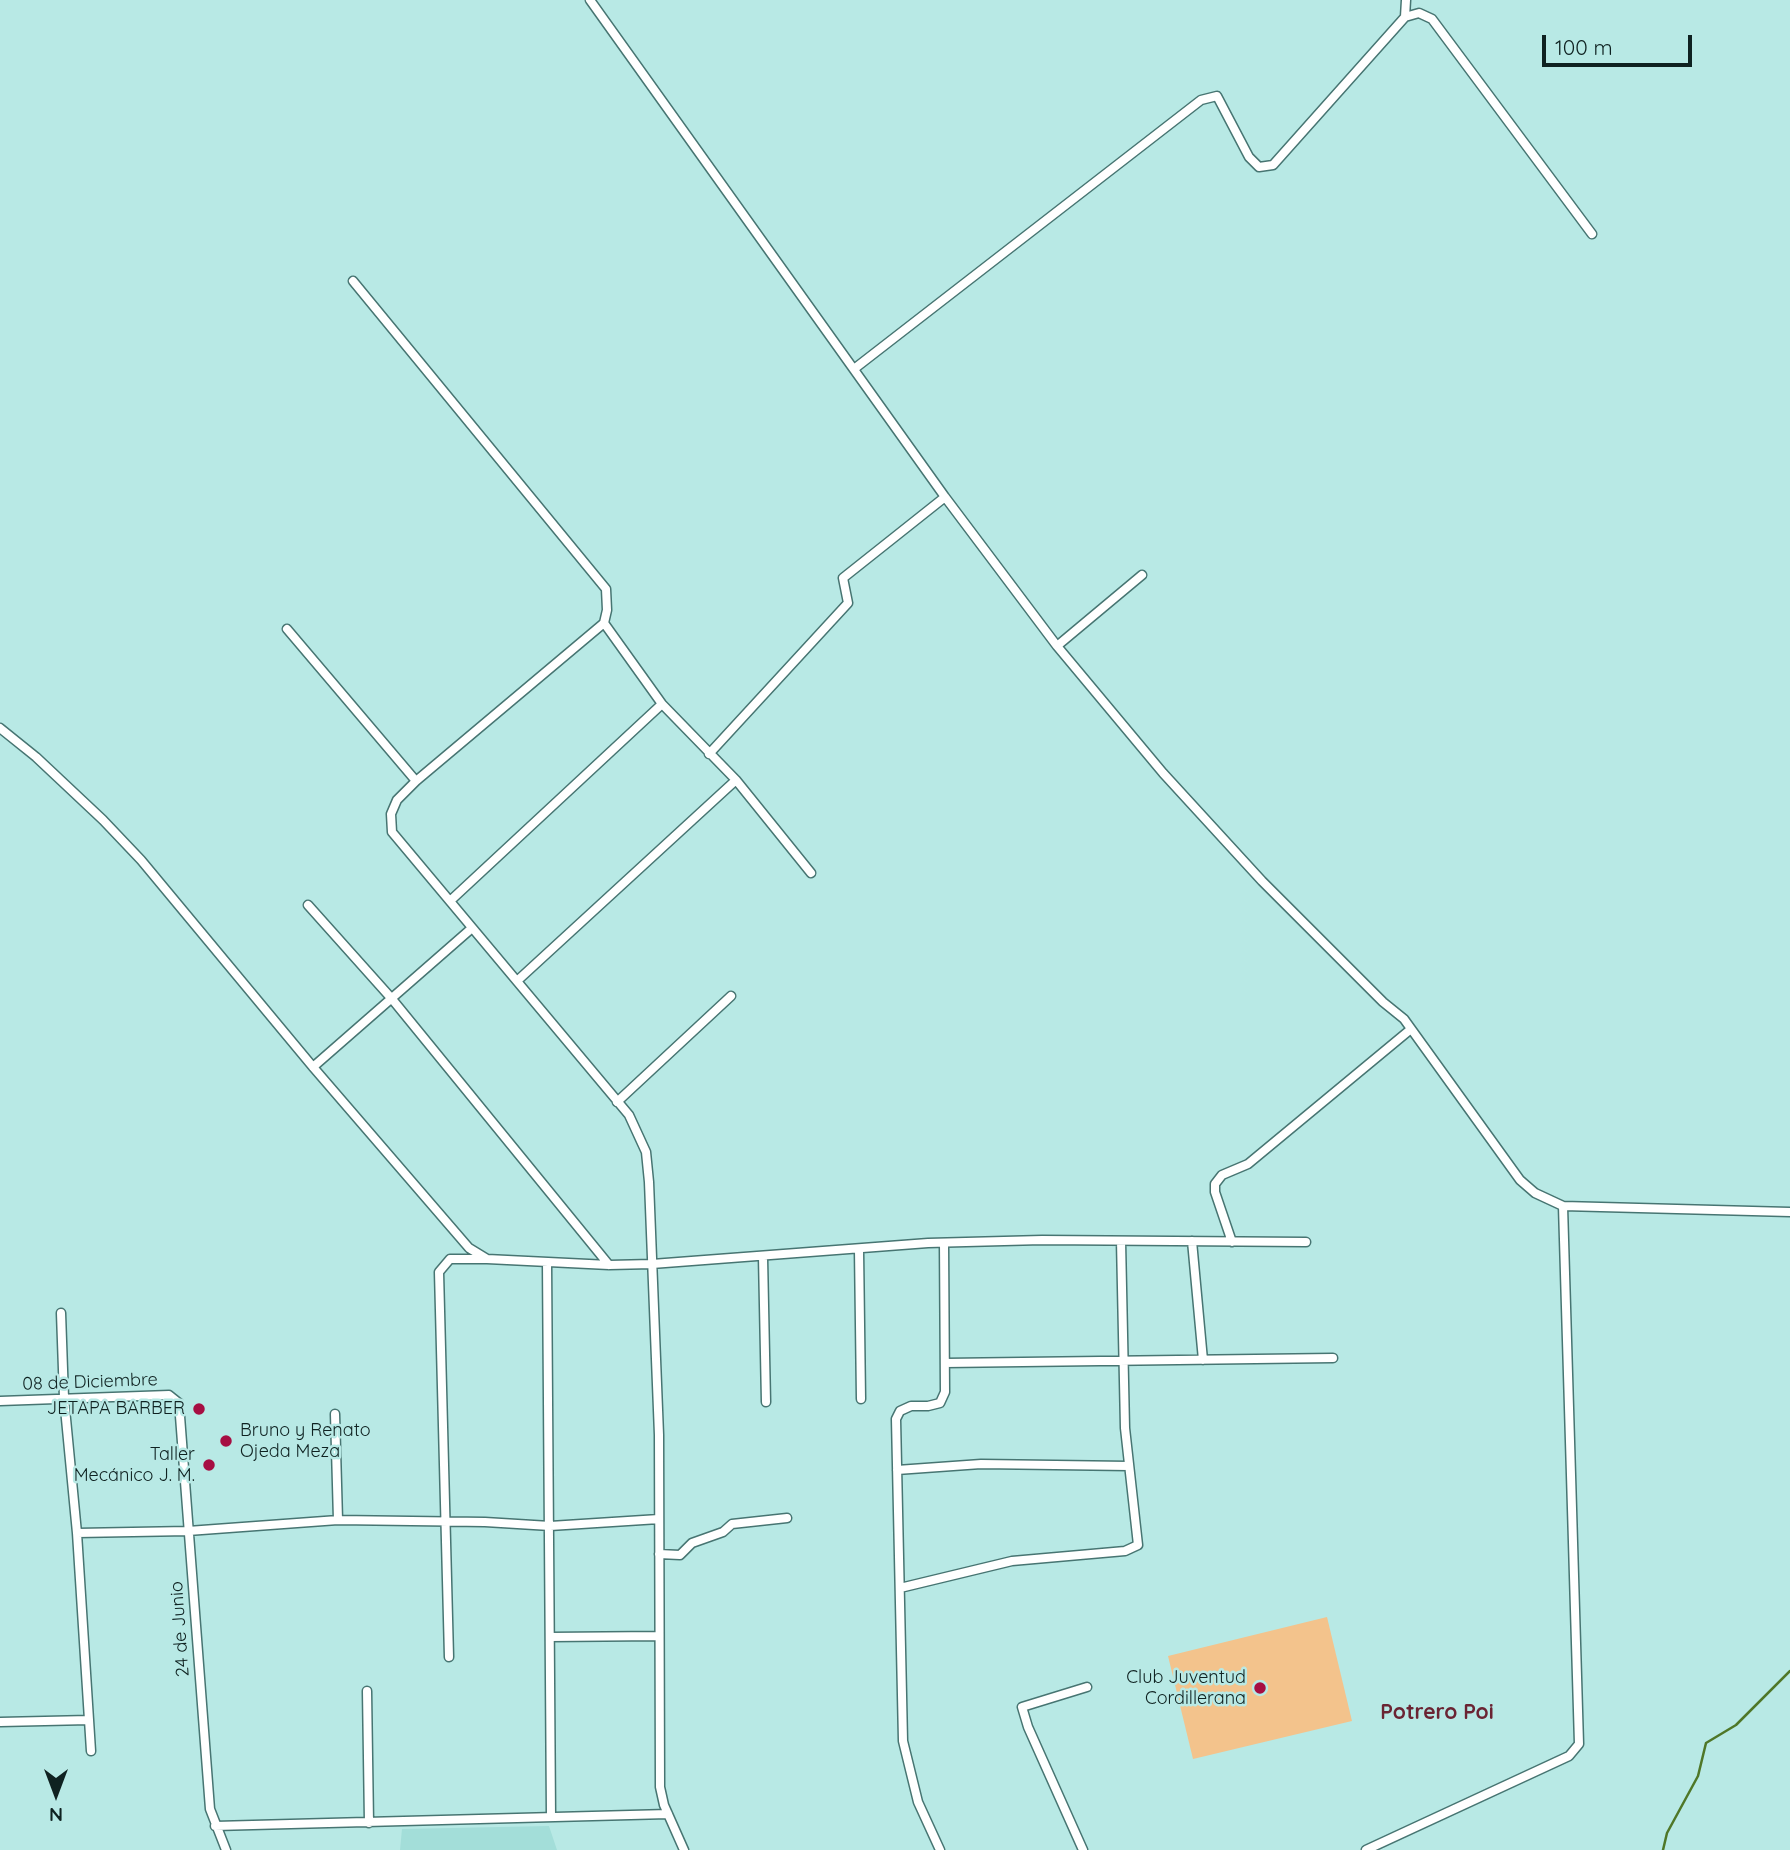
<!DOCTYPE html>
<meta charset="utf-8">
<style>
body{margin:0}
#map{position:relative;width:1790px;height:1850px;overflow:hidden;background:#b8e9e5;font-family:Quicksand,sans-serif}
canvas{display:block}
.north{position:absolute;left:21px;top:1759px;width:70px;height:70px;-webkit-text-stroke:5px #b8e9e5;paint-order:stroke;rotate:180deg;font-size:19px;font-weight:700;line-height:28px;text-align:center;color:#0f2221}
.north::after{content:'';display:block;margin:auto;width:24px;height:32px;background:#0f2221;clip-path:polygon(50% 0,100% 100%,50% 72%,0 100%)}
.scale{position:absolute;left:1542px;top:35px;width:150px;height:32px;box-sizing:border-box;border:4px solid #0f2221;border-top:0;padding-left:9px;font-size:21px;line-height:24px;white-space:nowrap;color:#0f2221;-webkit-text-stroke:5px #b8e9e5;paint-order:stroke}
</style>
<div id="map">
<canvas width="1790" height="1850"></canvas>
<div class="north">N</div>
<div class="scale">100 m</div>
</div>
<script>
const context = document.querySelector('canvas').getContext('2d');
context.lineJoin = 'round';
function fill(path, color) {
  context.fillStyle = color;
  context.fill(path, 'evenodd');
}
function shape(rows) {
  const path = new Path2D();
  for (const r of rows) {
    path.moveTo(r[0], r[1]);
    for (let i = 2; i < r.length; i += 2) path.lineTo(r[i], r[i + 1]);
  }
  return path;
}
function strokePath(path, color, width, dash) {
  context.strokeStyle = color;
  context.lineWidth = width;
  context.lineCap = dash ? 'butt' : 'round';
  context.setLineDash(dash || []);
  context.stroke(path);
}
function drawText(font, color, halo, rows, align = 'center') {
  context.font = font + ' Quicksand,sans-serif';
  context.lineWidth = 5;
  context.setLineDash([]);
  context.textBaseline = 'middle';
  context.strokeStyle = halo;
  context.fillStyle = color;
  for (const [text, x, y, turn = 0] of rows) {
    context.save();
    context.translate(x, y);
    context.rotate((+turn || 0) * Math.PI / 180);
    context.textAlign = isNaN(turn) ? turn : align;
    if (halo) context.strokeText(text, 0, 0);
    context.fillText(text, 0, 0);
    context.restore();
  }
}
fill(shape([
 [549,1826,557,1850,400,1850,402,1829]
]), '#a3ded9');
fill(shape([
 [1327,1617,1352,1721,1193,1759,1168,1656]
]), '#f3c38c');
strokePath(shape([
 [1663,1850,1667,1833,1698,1776,1706,1743,1736,1725,1790,1671]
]), '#4f7728', 2.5);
const street = shape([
 [590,0,945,497,1057,646,1163,773,1262,881,1383,1002,1404,1019,1520,1180,1535,1193,1563,1206,1790,1212],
 [1405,17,1406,0],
 [353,281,606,589,607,610,604,623,662,704,736,780,811,873],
 [854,369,1201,100,1217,96,1249,157,1259,167,1273,165,1405,17,1419,13,1432,19,1592,234],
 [604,623,416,781,397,800,391,814,392,832,629,1115,646,1152,649,1182,659,1435,660,1787,664,1805,684,1850],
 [287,629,416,781],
 [1057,646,1142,575],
 [0,728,36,757,103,820,141,860,313,1067,469,1248,487,1259,609,1265,652,1264,928,1243,1042,1240,1306,1242],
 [709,754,848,603,843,578,945,497],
 [450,901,662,704],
 [308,905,392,999,609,1265],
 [517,981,736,780],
 [313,1067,472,928],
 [617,1102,731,996],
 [1192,1241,1203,1360],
 [1232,1242,1215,1192,1215,1184,1222,1175,1248,1164,1411,1029],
 [859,1250,861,1399],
 [763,1257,766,1402],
 [547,1262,551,1817],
 [61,1313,64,1398,77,1533,91,1751],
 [945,1363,1333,1358],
 [0,1401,169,1395,179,1403,210,1809,226,1850],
 [335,1414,338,1520],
 [897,1470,981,1464,1129,1466],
 [77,1533,188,1531,338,1520,485,1522,550,1526,659,1519],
 [659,1554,680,1555,692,1543,723,1532,732,1524,787,1518],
 [900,1588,1012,1561,1125,1551,1138,1545,1125,1428,1121,1241],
 [550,1637,659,1636],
 [449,1657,439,1272,450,1259,484,1259],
 [367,1691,369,1823],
 [0,1722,89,1720],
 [215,1826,668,1814],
 [940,1850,918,1802,903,1741,896,1419,900,1411,911,1406,928,1406,940,1403,945,1392,944,1243],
 [1083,1850,1028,1727,1022,1707,1087,1687],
 [1366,1850,1569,1756,1579,1744,1563,1206]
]);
strokePath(street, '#477572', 11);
strokePath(street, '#fff', 8);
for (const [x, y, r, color] of [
 [199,1409,7,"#a60e42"],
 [226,1441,7,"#a60e42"],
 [209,1465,7,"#a60e42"],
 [1260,1688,7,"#a60e42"]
]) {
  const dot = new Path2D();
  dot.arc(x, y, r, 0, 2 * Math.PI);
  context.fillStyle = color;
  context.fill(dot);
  strokePath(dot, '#b8e9e5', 2.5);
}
drawText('18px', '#0f2221', '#b8e9e5', [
 ["08 de Diciembre",90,1382,-2],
 ["24 de Junio",180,1629,-94]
]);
drawText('18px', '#0f2221', '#b8e9e5', [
 ["JETAPA BARBER",185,1409],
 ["Bruno y Renato",240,1431,"left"],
 ["Ojeda Meza",240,1452,"left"],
 ["Taller",195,1455],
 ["Mecánico J. M.",195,1476],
 ["Club Juventud",1246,1678],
 ["Cordillerana",1246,1699]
], 'right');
drawText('bold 21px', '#6a2433', '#b8e9e5', [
 ["Potrero Poi",1437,1713]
]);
</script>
